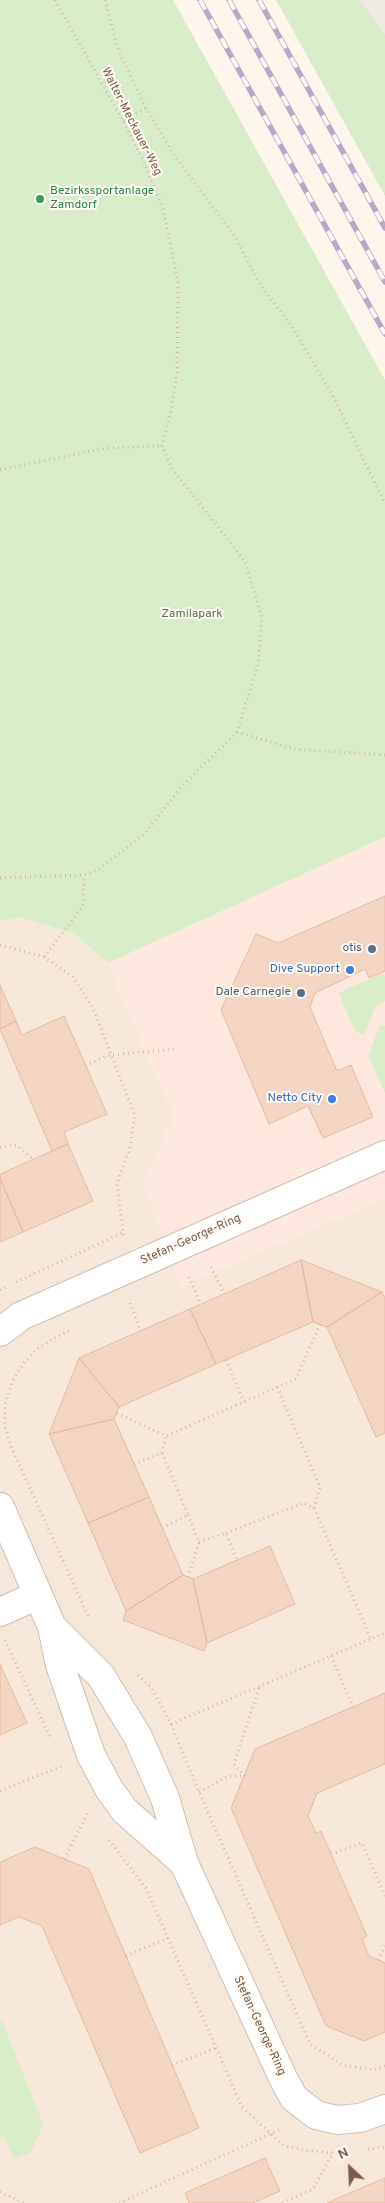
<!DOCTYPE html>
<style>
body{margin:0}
#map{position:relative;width:385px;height:2203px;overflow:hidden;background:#fdf6ec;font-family:Overpass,sans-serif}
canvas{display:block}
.north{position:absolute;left:325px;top:2143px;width:50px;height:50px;-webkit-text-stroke:4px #fffaf3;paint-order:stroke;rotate:335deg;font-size:14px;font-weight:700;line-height:20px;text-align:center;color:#7a5c4d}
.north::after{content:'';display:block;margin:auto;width:18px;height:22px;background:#7a5c4d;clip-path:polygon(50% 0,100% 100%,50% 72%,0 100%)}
</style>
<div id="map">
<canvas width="385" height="2203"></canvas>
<div class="north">N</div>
</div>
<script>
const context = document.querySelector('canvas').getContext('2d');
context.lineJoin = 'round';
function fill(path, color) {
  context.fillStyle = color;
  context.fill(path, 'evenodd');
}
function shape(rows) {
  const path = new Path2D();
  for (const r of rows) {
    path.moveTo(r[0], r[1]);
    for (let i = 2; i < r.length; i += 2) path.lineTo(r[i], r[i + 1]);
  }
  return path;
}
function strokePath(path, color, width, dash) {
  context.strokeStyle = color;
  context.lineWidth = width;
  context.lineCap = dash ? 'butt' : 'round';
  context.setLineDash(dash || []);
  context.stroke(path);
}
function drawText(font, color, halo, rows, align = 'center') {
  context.font = font + ' Overpass,sans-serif';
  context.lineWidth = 4;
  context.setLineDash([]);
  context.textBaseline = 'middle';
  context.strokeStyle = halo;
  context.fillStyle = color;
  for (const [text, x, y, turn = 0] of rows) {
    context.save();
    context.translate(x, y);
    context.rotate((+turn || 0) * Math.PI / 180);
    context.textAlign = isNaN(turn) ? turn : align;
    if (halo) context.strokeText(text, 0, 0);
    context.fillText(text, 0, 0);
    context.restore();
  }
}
fill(shape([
 [19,917,74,934,108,963,174,1116,144,1184,181,1286,385,1198,385,2203,0,2203,0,921]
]), '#f5e8da');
fill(shape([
 [385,837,385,1198,181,1286,144,1184,174,1116,108,963]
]), '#fde8e0');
fill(shape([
 [360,0,385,0,385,34]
]), '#efe9e4');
fill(shape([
 [0,0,173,0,385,380,385,837,108,963,74,934,19,917,0,921],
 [276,0,360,0,385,34,385,196],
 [381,974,385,976,385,1001,376,1006,364,1035,356,1032,338,993],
 [380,1025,385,1026,385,1093,368,1056],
 [2,2021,43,2124,31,2153,14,2159,5,2136,0,2138,0,2022]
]), '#d8ecc9');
const building = shape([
 [385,896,385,971,369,978,365,969,315,993,310,1007,337,1071,351,1065,373,1117,323,1138,308,1106,269,1124,221,1010,256,934,278,943,385,896],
 [0,985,16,1021,0,1029,0,985],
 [64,1016,107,1114,64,1132,68,1144,52,1151,0,1029,16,1021,22,1035,64,1016],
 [68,1144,93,1201,23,1232,0,1178,0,1174,68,1144],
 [0,1178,23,1232,0,1242,0,1178],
 [301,1260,313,1322,216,1364,190,1309,301,1260],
 [301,1260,382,1292,327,1327,313,1322,301,1260],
 [382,1292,385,1298,385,1433,376,1437,327,1327,382,1292],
 [190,1309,216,1364,119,1407,79,1358,190,1309],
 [79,1358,119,1407,114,1419,49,1434,79,1358],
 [114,1419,149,1497,88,1523,49,1434,114,1419],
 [149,1497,183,1575,126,1611,88,1523,149,1497],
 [270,1546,295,1604,207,1643,193,1579,270,1546],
 [183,1575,193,1579,207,1643,204,1651,123,1620,126,1611,183,1575],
 [0,1664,27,1723,0,1735,0,1664],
 [385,1693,385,1764,317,1793,308,1816,316,1833,321,1831,367,1936,362,1939,369,1956,385,1963,385,2032,364,2041,326,2026,231,1808,255,1749,385,1693],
 [35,1847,89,1869,199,2128,140,2153,42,1926,19,1917,0,1925,0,1862,35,1847],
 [265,2158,280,2191,253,2203,189,2203,185,2193,265,2158],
 [385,2178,385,2203,327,2203,331,2201,385,2178]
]);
fill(building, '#f3d5c3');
strokePath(building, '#e6bba3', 1);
const minor = shape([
 [0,1332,21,1316,385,1155],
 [0,1507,52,1627,60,1665,91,1755,109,1789,125,1811,184,1863],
 [0,1612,38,1595],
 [52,1627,101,1676,138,1737,165,1798,184,1863,284,2080,294,2098,316,2115,337,2120,360,2118,385,2109]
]);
strokePath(minor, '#d1beb0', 30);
strokePath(shape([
 [55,0,123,121,144,162,163,209,178,282,177,373,170,416,162,446,172,469,245,561,262,618,258,665,237,732,294,749,385,755],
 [105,0,119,52,146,108,172,152,234,235,261,286,293,328,335,400,385,504],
 [123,121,146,108],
 [0,470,107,448,162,446],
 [0,878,84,875,99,869,145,833,182,786,237,732],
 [0,945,44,957,73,977,93,1008,135,1116,130,1147,117,1184,124,1238],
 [44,957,83,906,84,875],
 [85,1065,110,1055,177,1049],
 [0,1147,16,1145,33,1159],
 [211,1267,224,1293],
 [189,1277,201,1304],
 [16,1282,122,1233],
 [0,1290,9,1286],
 [130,1303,140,1330],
 [69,1331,50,1340,35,1351,24,1363,13,1380,5,1405,5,1426,10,1444,89,1618],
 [226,1360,244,1402],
 [277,1387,320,1487,314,1508],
 [117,1413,166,1436,296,1379,320,1324],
 [162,1453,188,1515,162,1528],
 [134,1464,162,1453,166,1436],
 [188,1515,199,1542,188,1578],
 [226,1533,304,1503,314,1508,371,1639],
 [199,1542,226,1533,237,1560],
 [5,1640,50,1737],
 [331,1656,353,1707],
 [138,1675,151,1687,171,1724,199,1792,310,2044,343,2065,373,2070,385,2066],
 [171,1724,385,1633],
 [0,1791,62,1766],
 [199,1792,229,1776,245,1776,234,1764,259,1688],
 [109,1840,146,1888,242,2107,283,2145,304,2150,333,2153,313,2189,282,2203],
 [331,1854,362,1843,385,1896],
 [64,1859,88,1813],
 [126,1956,168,1938],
 [378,1960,385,1946],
 [172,2065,216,2048],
 [368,2149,385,2147],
 [0,2192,24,2203],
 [119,2203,283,2128]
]), '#d9b8a5', 3, [1, 4]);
strokePath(minor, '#fff', 28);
const rail = shape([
 [200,0,385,334],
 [229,0,385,282],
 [259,0,385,228]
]);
strokePath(rail, '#b9a8c9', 5.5);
strokePath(rail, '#fffaf3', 4, [11]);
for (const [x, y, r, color] of [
 [40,199,5,"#2e9e5b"],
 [372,949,5,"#5c6f8a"],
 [350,970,5,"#3f7fe0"],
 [301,993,5,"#5c6f8a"],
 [332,1099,5,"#3f7fe0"]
]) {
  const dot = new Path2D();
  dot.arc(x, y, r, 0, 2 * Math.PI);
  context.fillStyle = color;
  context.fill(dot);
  strokePath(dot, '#fffaf3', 2);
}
drawText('12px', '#7a5c4d', '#fffaf3', [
 ["Walter-Meckauer-Weg",131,122,63],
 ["Stefan-George-Ring",191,1240,-24],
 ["Stefan-George-Ring",259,2026,65]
]);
drawText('12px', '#27864d', '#fffaf3', [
 ["Bezirkssportanlage",50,192],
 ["Zamdorf",50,206]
], 'left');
drawText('12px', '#537a41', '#fffaf3', [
 ["Zamilapark",192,615]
]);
drawText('12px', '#4e5e75', '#fffaf3', [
 ["otis",362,949],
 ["Dale Carnegie",291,993]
], 'right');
drawText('12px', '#366cbe', '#fffaf3', [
 ["Dive Support",340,970],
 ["Netto City",322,1099]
], 'right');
</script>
